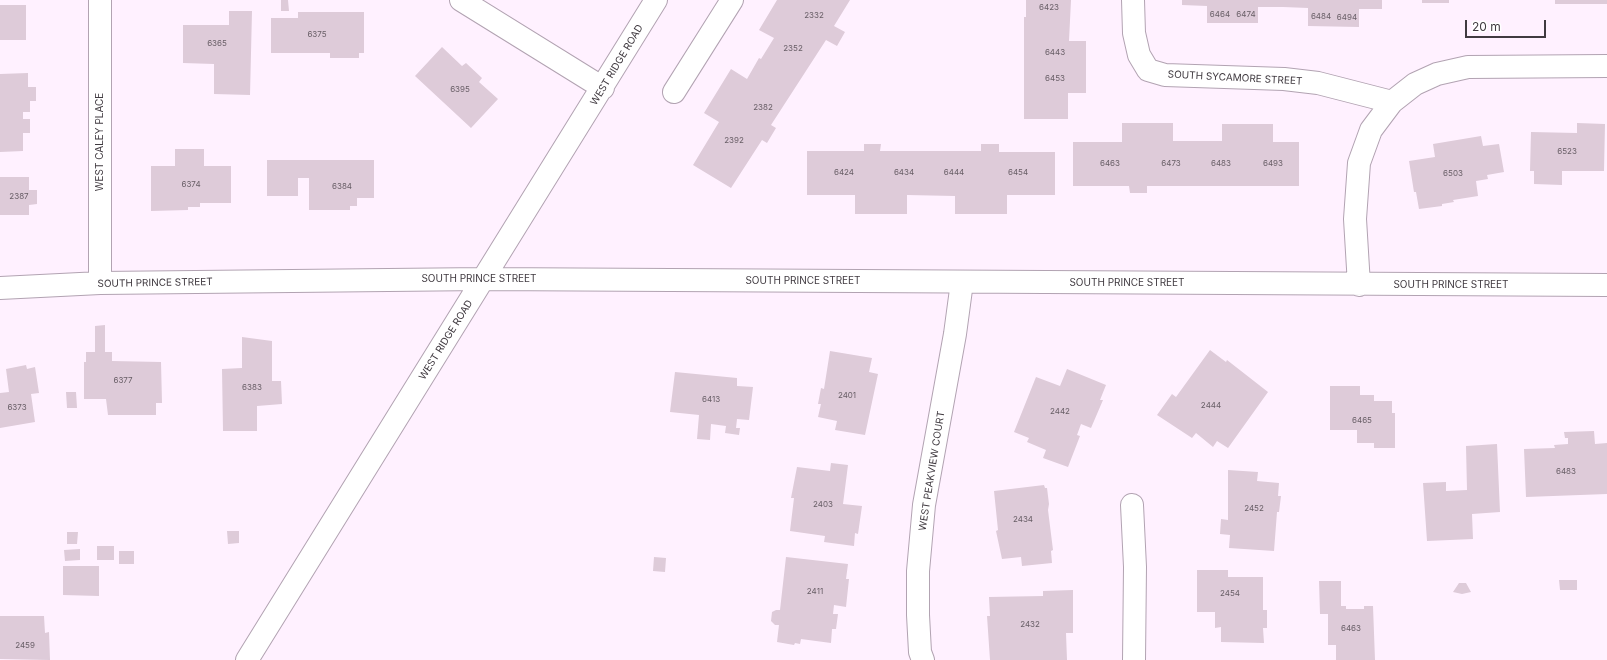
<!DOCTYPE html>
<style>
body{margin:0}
#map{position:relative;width:1607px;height:660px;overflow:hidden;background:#fff1ff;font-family:Inter,sans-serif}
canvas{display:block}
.scale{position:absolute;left:1465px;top:20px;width:81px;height:18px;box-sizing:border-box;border:2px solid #403a40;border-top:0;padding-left:5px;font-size:12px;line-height:14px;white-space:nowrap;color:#403a40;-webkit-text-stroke:3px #fff;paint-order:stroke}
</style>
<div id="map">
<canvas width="1607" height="660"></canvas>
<div class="scale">20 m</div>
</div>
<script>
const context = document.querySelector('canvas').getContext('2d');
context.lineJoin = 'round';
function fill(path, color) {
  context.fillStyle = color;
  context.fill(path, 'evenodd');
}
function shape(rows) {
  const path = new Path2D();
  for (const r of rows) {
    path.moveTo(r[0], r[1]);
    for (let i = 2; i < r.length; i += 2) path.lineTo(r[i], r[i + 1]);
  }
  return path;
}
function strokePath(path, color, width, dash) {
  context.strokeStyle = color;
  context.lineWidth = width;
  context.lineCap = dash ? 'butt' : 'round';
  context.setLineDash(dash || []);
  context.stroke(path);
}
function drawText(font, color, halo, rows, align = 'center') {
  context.font = font + ' Inter,sans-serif';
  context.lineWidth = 4;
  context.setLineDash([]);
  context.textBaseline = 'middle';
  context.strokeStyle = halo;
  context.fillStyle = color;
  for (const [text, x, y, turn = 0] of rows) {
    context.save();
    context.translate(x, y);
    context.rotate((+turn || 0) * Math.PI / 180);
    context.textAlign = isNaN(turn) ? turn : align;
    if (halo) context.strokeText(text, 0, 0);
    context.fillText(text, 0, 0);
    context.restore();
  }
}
fill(shape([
 [281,0,288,0,289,11,281,11],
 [777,0,850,0,834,26,845,32,837,46,826,40,771,125,776,128,767,143,762,140,731,188,693,165,719,122,704,113,731,69,747,79,759,58,761,59,774,38,759,30],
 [1026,0,1071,0,1069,41,1086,41,1086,93,1068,93,1068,119,1024,119,1024,17,1026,17],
 [1182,0,1382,0,1382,9,1359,9,1359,27,1308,26,1308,8,1283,7,1258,7,1258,23,1207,23,1207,6,1182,5],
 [1422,0,1449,0,1449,3,1422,3],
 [1555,0,1607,0,1607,4,1555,4],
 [0,5,26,5,26,40,0,40],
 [229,11,252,11,250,95,214,94,214,64,183,63,183,25,229,25],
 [298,12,364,12,364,53,359,53,359,58,330,58,330,53,271,53,271,18,298,18],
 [442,47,462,66,466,63,482,78,479,82,498,99,471,128,415,76],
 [28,73,28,87,36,87,36,101,30,101,30,112,23,112,23,119,30,119,30,133,23,133,23,151,0,152,0,74],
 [1122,123,1173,123,1173,141,1222,141,1222,124,1273,124,1273,142,1299,142,1299,186,1147,186,1147,193,1130,193,1129,186,1073,186,1073,142,1122,142],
 [1577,123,1605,124,1604,171,1562,171,1562,185,1534,184,1534,171,1530,171,1531,132,1577,133],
 [1481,136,1483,146,1499,144,1504,172,1487,175,1488,179,1476,181,1478,196,1453,200,1454,202,1442,204,1442,206,1419,209,1416,192,1414,192,1409,161,1435,157,1433,144],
 [864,144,881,144,880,151,981,151,981,144,999,144,999,152,1055,152,1055,195,1007,195,1007,214,955,214,955,196,907,195,907,214,855,214,855,195,807,195,807,151,864,151],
 [175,149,204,149,204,166,231,166,231,203,200,203,200,207,188,207,188,210,151,211,151,166,175,166],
 [267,160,374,160,374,198,357,198,357,206,350,206,350,210,309,210,309,178,298,178,298,196,267,196],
 [0,177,29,177,29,190,37,190,37,204,29,205,29,215,0,215],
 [105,325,105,352,112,352,112,361,161,362,162,403,156,403,156,415,108,415,106,399,84,399,84,362,86,362,86,352,95,352,95,326],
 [242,337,272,341,272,381,281,381,282,404,257,406,257,431,223,431,222,369,242,368],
 [1210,350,1226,362,1227,360,1268,392,1228,448,1217,441,1213,447,1196,433,1192,438,1157,415,1172,394,1176,397],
 [830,351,872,358,869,372,878,374,865,435,835,430,837,421,818,417,821,404,818,404,821,388,824,389],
 [26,365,27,369,35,367,39,393,31,394,35,422,0,428,0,393,9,392,6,369],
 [1067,369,1106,385,1100,400,1103,400,1091,428,1081,424,1077,435,1080,436,1068,467,1043,458,1046,450,1027,442,1029,438,1014,432,1036,377,1060,386],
 [675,372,737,378,737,386,753,387,749,420,737,419,736,428,740,428,739,435,725,433,726,426,711,424,710,440,697,439,699,415,670,412],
 [1330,386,1360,386,1360,395,1374,395,1374,401,1392,401,1392,413,1395,413,1395,448,1374,448,1374,443,1357,443,1357,430,1330,430],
 [66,392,76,392,77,408,67,408],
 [1594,431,1595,444,1607,443,1607,494,1526,497,1524,449,1555,448,1554,445,1568,444,1568,438,1565,438,1564,432],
 [1497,444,1500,512,1472,514,1473,539,1427,541,1423,483,1446,482,1446,491,1467,490,1466,446],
 [831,463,848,465,843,504,862,506,858,534,855,533,854,546,824,542,825,536,790,531,794,498,791,498,797,467,830,471],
 [1228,470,1258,472,1257,481,1279,483,1278,496,1281,496,1279,512,1277,512,1274,551,1229,548,1230,535,1220,534,1221,519,1228,520],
 [1044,485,1045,488,1047,488,1049,504,1048,510,1053,550,1051,551,1052,563,1022,566,1021,557,1002,559,996,531,998,530,994,491],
 [227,531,239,531,239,543,228,544],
 [67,532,78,532,77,544,67,544],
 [97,546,114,546,114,560,97,560],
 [80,549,80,560,65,561,64,550],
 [119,551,134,551,134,564,119,564],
 [654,557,666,558,665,572,653,571],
 [786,557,848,564,846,579,849,579,846,607,834,605,833,614,838,614,836,629,832,629,831,643,801,639,800,644,795,643,794,645,777,642,779,625,775,625,771,621,772,612,776,610,780,610],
 [63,566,99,566,99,596,63,595],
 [1197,570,1228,570,1228,577,1263,577,1263,610,1267,610,1267,628,1263,628,1264,643,1221,642,1221,627,1215,628,1215,612,1197,612],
 [1559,580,1577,580,1577,590,1560,590],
 [1319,581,1341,581,1341,606,1346,606,1346,609,1364,609,1364,606,1373,606,1375,660,1336,660,1336,645,1328,645,1328,614,1320,614],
 [1459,583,1466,583,1471,592,1462,594,1453,592],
 [1073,590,1073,633,1066,633,1067,660,990,660,987,616,990,616,989,597,1043,596,1043,591],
 [0,616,44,616,45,633,49,632,50,660,0,659]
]), '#decbd9');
const minor = shape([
 [100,0,100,283],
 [461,0,603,88],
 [1133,0,1134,33,1139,55,1148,70,1165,75,1284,79,1318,83,1392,102],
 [674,92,732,0],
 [1359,285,1355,219,1359,163,1371,130,1392,102,1415,84,1437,74,1468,67,1607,66],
 [0,288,100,283,484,279,1607,285],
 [1132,505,1135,567,1134,660],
 [247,660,656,0],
 [923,660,920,652,918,615,918,571,924,505,955,334,962,282]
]);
strokePath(minor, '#b2a3b2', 24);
strokePath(minor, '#fff', 22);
drawText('8px', '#685e66', null, [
 ["6423",1049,8],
 ["6464",1220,15],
 ["6474",1246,15],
 ["2332",814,16],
 ["6484",1321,17],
 ["6494",1347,18],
 ["6375",317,35],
 ["6365",217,44],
 ["2352",793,49],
 ["6443",1055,53],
 ["6453",1055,79],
 ["6395",460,90],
 ["2382",763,108],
 ["2392",734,141],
 ["6523",1567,152],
 ["6463",1110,164],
 ["6473",1171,164],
 ["6483",1221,164],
 ["6493",1273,164],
 ["6424",844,173],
 ["6434",904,173],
 ["6444",954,173],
 ["6454",1018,173],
 ["6503",1453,174],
 ["6374",191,185],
 ["6384",342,187],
 ["2387",19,197],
 ["6377",123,381],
 ["6383",252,388],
 ["2401",847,396],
 ["6413",711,400],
 ["2444",1211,406],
 ["6373",17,408],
 ["2442",1060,412],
 ["6465",1362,421],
 ["6483",1566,472],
 ["2403",823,505],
 ["2452",1254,509],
 ["2434",1023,520],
 ["2411",815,592],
 ["2454",1230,594],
 ["2432",1030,625],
 ["6463",1351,629],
 ["2459",25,646]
]);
drawText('10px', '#403a40', '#fff', [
 ["WEST RIDGE ROAD",617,65,-59],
 ["SOUTH SYCAMORE STREET",1235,78,3],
 ["WEST CALEY PLACE",100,142,-90],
 ["SOUTH PRINCE STREET",479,279],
 ["SOUTH PRINCE STREET",803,281],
 ["SOUTH PRINCE STREET",155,283,-1],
 ["SOUTH PRINCE STREET",1127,283],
 ["SOUTH PRINCE STREET",1451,285],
 ["WEST RIDGE ROAD",446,340,-58],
 ["WEST PEAKVIEW COURT",932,471,-81]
]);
</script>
